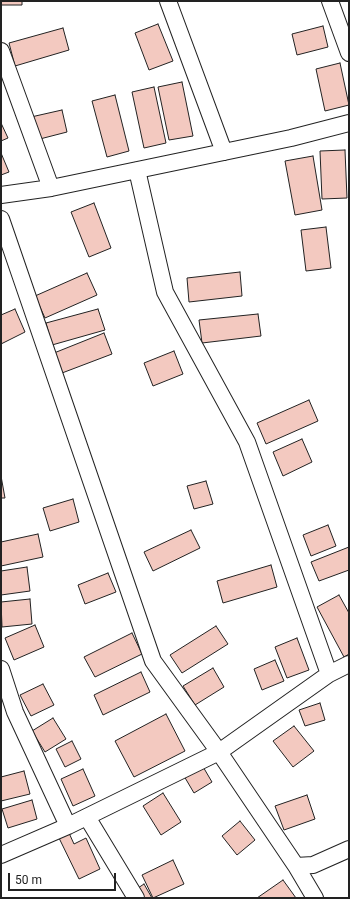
<!DOCTYPE html>
<style>
body{margin:0}
#map{position:relative;width:350px;height:899px;overflow:hidden;background:#fff;font-family:Roboto,sans-serif}
canvas{display:block}
.frame{position:absolute;inset:0;border:2px solid #222;pointer-events:none}
.scale{position:absolute;left:8px;top:873px;width:108px;height:18px;box-sizing:border-box;border:2px solid #222;border-top:0;padding-left:5px;font-size:12px;line-height:14px;white-space:nowrap;color:#222;-webkit-text-stroke:3px #fff;paint-order:stroke}
</style>
<div id="map">
<canvas width="350" height="899"></canvas>
<div class="frame"></div>
<div class="scale">50 m</div>
</div>
<script>
const context = document.querySelector('canvas').getContext('2d');
context.lineJoin = 'round';
function fill(path, color) {
  context.fillStyle = color;
  context.fill(path, 'evenodd');
}
function shape(rows) {
  const path = new Path2D();
  for (const r of rows) {
    path.moveTo(r[0], r[1]);
    for (let i = 2; i < r.length; i += 2) path.lineTo(r[i], r[i + 1]);
  }
  return path;
}
function strokePath(path, color, width, dash) {
  context.strokeStyle = color;
  context.lineWidth = width;
  context.lineCap = dash ? 'butt' : 'round';
  context.setLineDash(dash || []);
  context.stroke(path);
}
const building = shape([
 [1,1,22,1,22,5,1,5,1,1],
 [158,24,173,61,149,70,135,33,158,24],
 [323,26,328,47,297,55,292,34,323,26],
 [63,28,69,50,15,66,9,43,63,28],
 [340,63,349,105,325,111,316,69,340,63],
 [182,82,193,136,169,140,158,87,182,82],
 [154,87,166,143,144,148,132,92,154,87],
 [115,95,129,151,107,157,92,101,115,95],
 [62,110,67,132,36,140,31,117,62,110],
 [1,123,8,138,1,141,1,123],
 [345,150,347,198,322,199,320,151,345,150],
 [1,153,9,172,1,175,1,153],
 [313,156,322,210,295,215,285,161,313,156],
 [94,203,111,248,89,257,71,212,94,203],
 [326,227,331,268,306,271,301,230,326,227],
 [240,272,242,296,189,302,187,278,240,272],
 [87,273,97,295,45,318,35,296,87,273],
 [15,309,25,332,1,344,1,315,15,309],
 [98,309,105,330,52,345,46,323,98,309],
 [258,314,261,336,202,343,199,320,258,314],
 [104,333,112,354,62,373,54,353,104,333],
 [174,351,183,374,153,386,144,363,174,351],
 [309,400,318,421,266,444,257,423,309,400],
 [302,439,312,462,283,476,273,452,302,439],
 [1,476,5,498,1,498,1,476],
 [206,481,213,504,194,509,187,486,206,481],
 [73,499,79,522,50,531,43,508,73,499],
 [328,525,336,546,311,556,303,535,328,525],
 [191,530,200,548,153,571,144,552,191,530],
 [38,534,43,557,1,566,1,542,38,534],
 [349,547,349,570,319,581,311,562,349,547],
 [271,565,277,587,223,603,217,581,271,565],
 [27,567,30,591,1,595,1,571,27,567],
 [108,573,116,592,85,604,78,585,108,573],
 [339,595,349,613,349,654,344,657,317,607,339,595],
 [30,599,32,624,2,627,1,602,30,599],
 [35,625,44,647,14,660,5,638,35,625],
 [216,626,228,644,182,673,170,655,216,626],
 [132,633,142,654,95,677,84,657,132,633],
 [297,638,309,670,287,678,275,647,297,638],
 [275,660,284,681,262,690,254,669,275,660],
 [213,668,224,687,195,705,183,686,213,668],
 [141,672,150,692,103,715,94,695,141,672],
 [43,684,54,705,31,716,20,695,43,684],
 [320,703,325,720,305,726,299,710,320,703],
 [166,714,185,751,134,777,115,741,166,714],
 [53,718,66,739,45,752,32,731,53,718],
 [294,726,314,751,293,767,273,741,294,726],
 [72,741,81,759,65,767,56,749,72,741],
 [202,765,212,782,194,793,184,776,202,765],
 [83,769,95,796,73,806,61,779,83,769],
 [24,771,30,794,1,801,1,777,24,771],
 [163,793,181,822,161,835,143,806,163,793],
 [307,795,315,819,284,830,275,806,307,795],
 [32,800,37,819,8,828,2,809,32,800],
 [240,821,255,840,237,855,222,836,240,821],
 [69,833,74,844,86,838,100,869,79,879,59,838,69,833],
 [173,860,184,884,153,898,142,875,173,860],
 [283,880,296,898,257,898,283,880],
 [144,884,152,898,144,898,138,888,144,884]
]);
fill(building, '#f3c9c0');
strokePath(building, '#222', 1);
const minor = shape([
 [168,1,224,152],
 [330,1,349,53],
 [1,51,51,188],
 [137,170,165,292,247,442,329,674],
 [1,195,51,188,291,138,349,123],
 [1,219,153,661,219,752,296,866,313,865,349,849],
 [1,669,15,712,68,826],
 [87,817,136,898],
 [1,855,68,826,219,752,329,674,349,664],
 [296,866,315,898]
]);
strokePath(minor, '#222', 18);
strokePath(minor, '#fff', 16);
</script>
